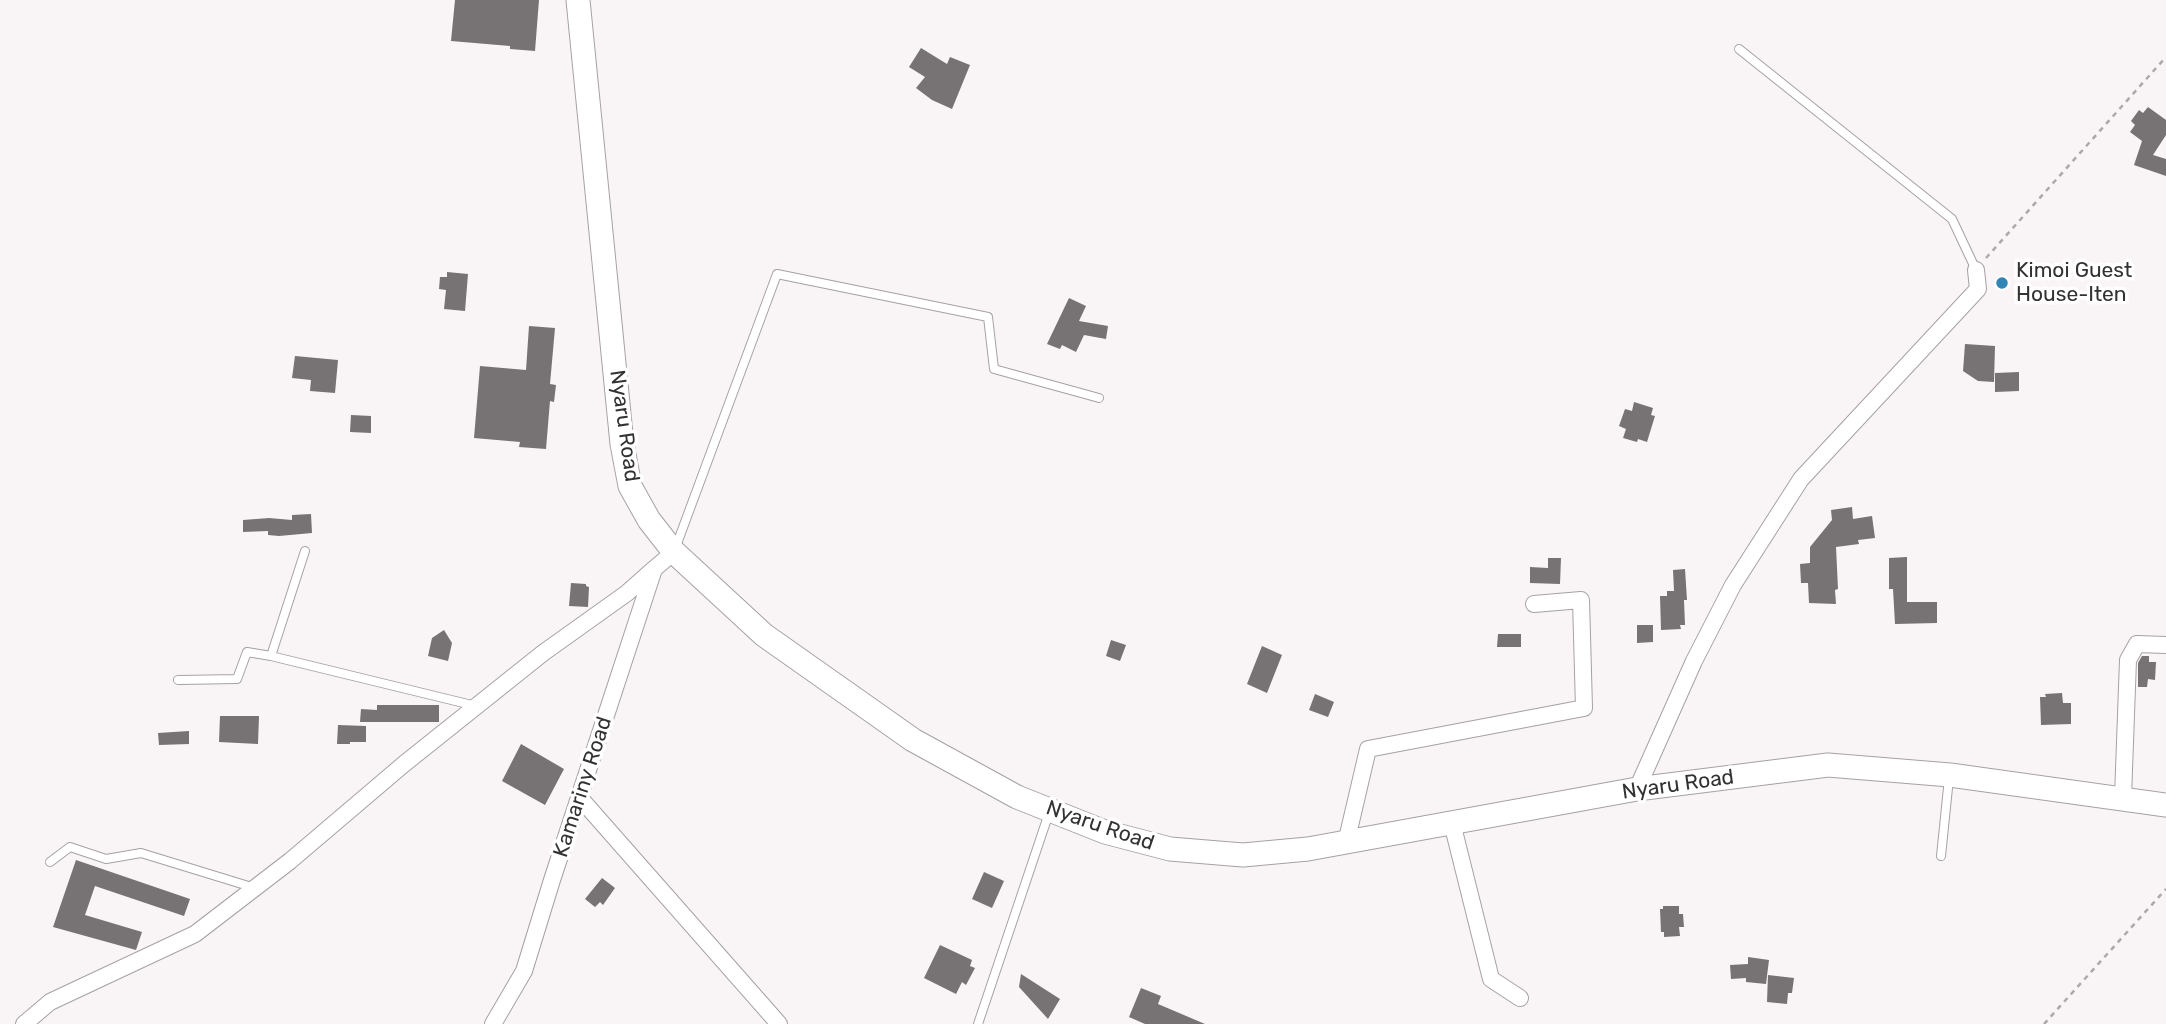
<!DOCTYPE html>
<style>
body{margin:0}
canvas{display:block;background:#f9f4f5}
</style>
<canvas width="2166" height="1024"></canvas>
<script>
const context = document.querySelector('canvas').getContext('2d');
context.lineJoin = 'round';
function fill(path, color) {
  context.fillStyle = color;
  context.fill(path, 'evenodd');
}
function shape(rows) {
  const path = new Path2D();
  for (const r of rows) {
    path.moveTo(r[0], r[1]);
    for (let i = 2; i < r.length; i += 2) path.lineTo(r[i], r[i + 1]);
  }
  return path;
}
function strokePath(path, color, width, dash) {
  context.strokeStyle = color;
  context.lineWidth = width;
  context.lineCap = dash ? 'butt' : 'round';
  context.setLineDash(dash || []);
  context.stroke(path);
}
function drawText(font, color, halo, rows, align = 'center') {
  context.font = font + ' Rubik,sans-serif';
  context.lineWidth = 7;
  context.setLineDash([]);
  context.textBaseline = 'middle';
  context.strokeStyle = halo;
  context.fillStyle = color;
  for (const [text, x, y, turn = 0] of rows) {
    context.save();
    context.translate(x, y);
    context.rotate((+turn || 0) * Math.PI / 180);
    context.textAlign = isNaN(turn) ? turn : align;
    if (halo) context.strokeText(text, 0, 0);
    context.fillText(text, 0, 0);
    context.restore();
  }
}
fill(shape([
 [455,0,539,0,535,51,510,49,510,46,451,41],
 [921,48,947,64,950,57,970,65,952,109,932,100,916,88,925,77,909,67],
 [2148,107,2166,120,2166,135,2153,155,2166,159,2166,176,2134,165,2142,141,2130,132,2135,125,2131,121,2139,110,2143,113],
 [447,272,468,274,465,311,444,309,446,290,439,289,440,277,447,277],
 [1069,298,1086,306,1079,321,1108,326,1106,339,1084,335,1076,352,1062,345,1060,349,1047,344],
 [529,326,555,328,550,384,556,385,554,402,550,401,546,449,519,447,520,442,474,438,480,366,526,370],
 [1965,344,1995,346,1994,382,1978,381,1963,371],
 [295,356,338,360,335,393,310,391,311,380,292,378],
 [2019,372,2019,391,1995,392,1995,373],
 [1634,402,1653,408,1651,415,1655,416,1647,442,1638,439,1637,442,1623,438,1626,429,1619,426,1625,409,1632,411],
 [351,415,371,416,371,433,350,432],
 [1852,507,1853,519,1872,516,1875,538,1858,540,1859,544,1836,547,1838,589,1835,590,1836,604,1809,603,1808,583,1801,583,1800,564,1810,563,1810,547,1832,520,1831,510],
 [311,514,312,533,279,536,268,535,268,531,243,532,243,520,269,518,292,520,292,515],
 [1907,557,1907,602,1937,602,1937,623,1895,624,1893,589,1889,589,1889,558],
 [1548,558,1561,558,1560,584,1530,583,1530,567,1548,568],
 [1685,569,1687,600,1684,600,1685,625,1680,625,1681,629,1661,630,1660,596,1667,596,1667,591,1674,591,1673,570],
 [571,583,586,584,586,586,589,587,588,607,569,606],
 [1637,625,1653,625,1653,642,1637,643],
 [444,630,452,643,448,661,428,656,432,638],
 [1498,634,1521,634,1521,647,1497,647],
 [1111,640,1126,645,1120,661,1106,656],
 [1262,646,1282,655,1267,693,1247,684],
 [2142,656,2149,656,2149,662,2156,662,2155,680,2148,679,2147,687,2138,687,2138,663],
 [2062,693,2063,703,2071,703,2071,724,2041,725,2040,697,2046,697,2045,694],
 [1315,694,1334,702,1328,717,1309,710],
 [377,705,439,705,439,722,360,722,361,709,377,710],
 [220,716,259,716,258,744,219,742],
 [338,725,366,726,366,742,350,742,350,744,337,744],
 [189,731,189,744,159,745,158,733],
 [521,744,564,769,545,805,502,781],
 [76,860,190,899,184,916,95,886,85,915,142,932,136,950,53,927],
 [984,872,1004,881,992,908,972,899],
 [602,878,615,888,603,905,600,902,595,907,585,899],
 [1663,906,1679,906,1679,914,1683,914,1684,927,1679,927,1680,936,1664,937,1664,932,1661,932,1660,909,1663,909],
 [940,945,972,960,970,966,975,968,966,985,962,982,956,994,924,978],
 [1748,957,1769,960,1766,984,1746,982,1746,978,1731,979,1730,965,1748,964],
 [1021,974,1060,999,1048,1019,1019,987],
 [1768,975,1794,978,1792,993,1788,993,1787,1004,1767,1002],
 [1141,988,1161,996,1158,1004,1205,1024,1145,1024,1129,1017]
]), '#777273');
const service = shape([
 [1739,49,1952,219,1976,270],
 [675,549,777,274,988,317,994,369,1099,398],
 [271,656,305,551],
 [178,680,237,679,247,652,271,656,476,706],
 [1941,856,1949,778],
 [50,862,70,847,106,859,141,853,255,888],
 [978,1024,1049,813]
]);
const minor = shape([
 [1637,789,1694,661,1733,585,1801,479,1978,289,1976,270],
 [2123,797,2128,660,2137,644,2166,645],
 [580,798,779,1024],
 [1452,823,1491,979,1520,998],
 [1346,843,1368,749,1584,708,1581,600,1534,604],
 [24,1024,50,1002,195,934,290,861,404,764,543,653,627,593,654,569],
 [493,1024,524,971,552,880,654,569,674,552]
]);
const secondary = shape([
 [578,0,622,444,630,486,649,520,674,552,764,635,913,740,1017,797,1105,832,1170,849,1243,855,1308,849,1637,789,1828,765,1950,775,2166,805]
]);
strokePath(service, '#a7a2a2', 10);
strokePath(minor, '#a7a2a2', 18);
strokePath(secondary, '#a7a2a2', 25);
strokePath(shape([
 [1986,258,2166,57],
 [2044,1024,2166,889]
]), '#ada9aa', 2.5, [5, 5]);
strokePath(service, '#fff', 8);
strokePath(minor, '#fff', 16);
strokePath(secondary, '#fff', 23);
for (const [x, y, r, color] of [
 [2002,283,7,"#3086b5"]
]) {
  const dot = new Path2D();
  dot.arc(x, y, r, 0, 2 * Math.PI);
  context.fillStyle = color;
  context.fill(dot);
  strokePath(dot, '#fff', 2.5);
}
drawText('21px', '#333131', '#fff', [
 ["Kimoi Guest",2016,271],
 ["House-Iten",2016,295]
], 'left');
drawText('21px', '#333131', '#fff', [
 ["Nyaru Road",624,426,82],
 ["Nyaru Road",1678,785,-8],
 ["Kamariny Road",583,787,-72],
 ["Nyaru Road",1100,826,19]
]);
</script>
